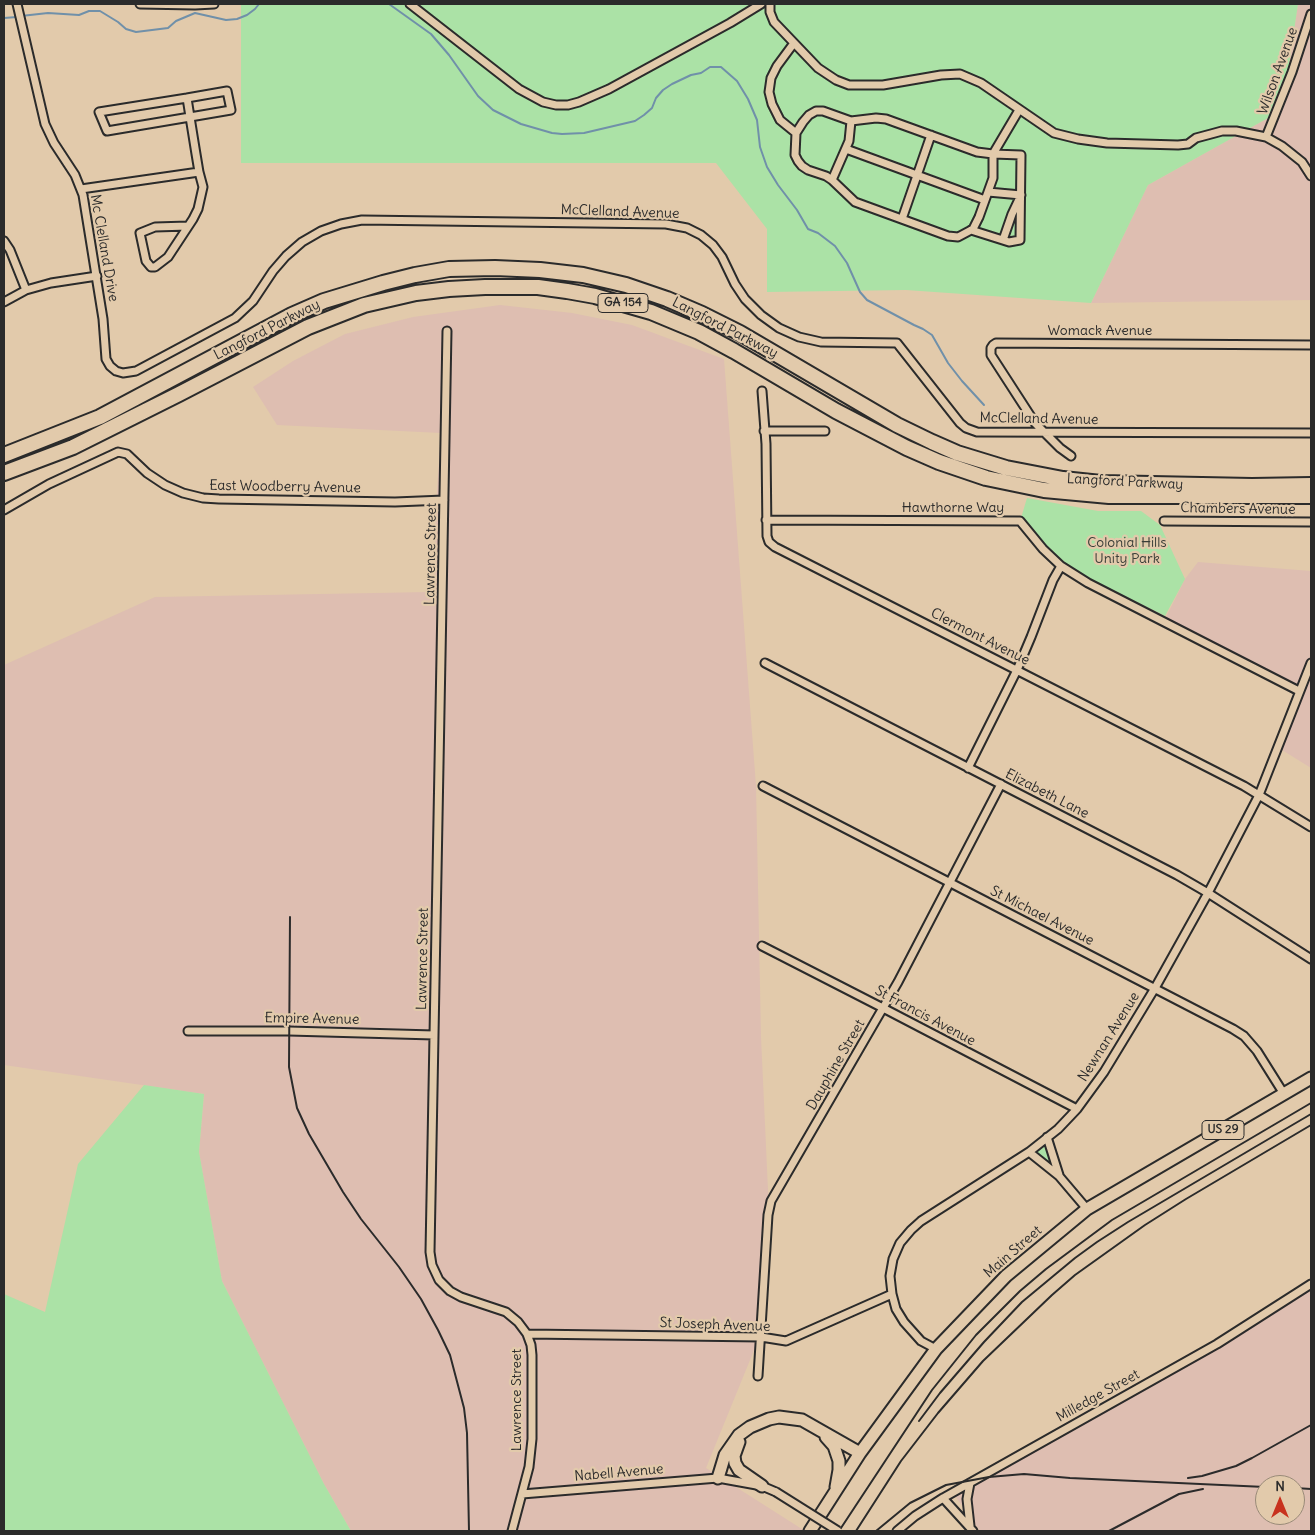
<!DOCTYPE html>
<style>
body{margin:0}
#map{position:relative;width:1315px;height:1535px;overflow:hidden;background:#e2caab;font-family:Delius,sans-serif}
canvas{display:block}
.frame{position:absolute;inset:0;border:5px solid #2b2b2b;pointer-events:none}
.north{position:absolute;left:1255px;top:1475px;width:50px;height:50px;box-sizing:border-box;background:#e2caab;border:1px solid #998a78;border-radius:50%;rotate:0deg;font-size:14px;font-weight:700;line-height:20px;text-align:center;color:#2b2b2b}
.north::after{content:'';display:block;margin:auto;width:18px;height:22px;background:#c8321e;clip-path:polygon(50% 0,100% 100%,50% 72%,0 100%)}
</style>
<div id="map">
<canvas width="1315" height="1535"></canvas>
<div class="frame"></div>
<div class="north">N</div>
</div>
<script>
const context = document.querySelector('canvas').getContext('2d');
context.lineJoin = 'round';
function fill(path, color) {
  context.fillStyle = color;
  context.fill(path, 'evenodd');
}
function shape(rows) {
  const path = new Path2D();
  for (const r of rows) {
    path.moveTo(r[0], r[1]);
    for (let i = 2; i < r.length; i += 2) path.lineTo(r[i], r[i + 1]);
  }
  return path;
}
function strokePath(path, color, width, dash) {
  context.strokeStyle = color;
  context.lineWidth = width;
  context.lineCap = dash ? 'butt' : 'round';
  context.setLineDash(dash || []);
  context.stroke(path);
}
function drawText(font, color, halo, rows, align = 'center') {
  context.font = font + ' Delius,sans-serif';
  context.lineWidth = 4.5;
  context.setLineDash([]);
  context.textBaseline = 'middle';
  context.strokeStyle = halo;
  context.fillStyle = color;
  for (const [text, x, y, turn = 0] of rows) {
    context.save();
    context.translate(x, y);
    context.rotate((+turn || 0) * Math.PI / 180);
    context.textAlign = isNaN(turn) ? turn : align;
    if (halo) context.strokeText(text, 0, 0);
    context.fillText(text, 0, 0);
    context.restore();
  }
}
fill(shape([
 [1298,4,1311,4,1311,300,1091,303,1148,185,1268,118,1288,71],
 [500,305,572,313,632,325,724,359,756,786,761,1037,769,1212,759,1338,706,1468,805,1531,351,1531,324,1484,222,1281,199,1152,204,1094,4,1065,4,665,155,597,430,592,441,433,277,425,253,387,293,361,345,334,413,317],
 [1198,562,1311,571,1311,768,1274,745,1305,689,1162,625,1185,579],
 [1311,1281,1311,1531,980,1531,950,1489,974,1486],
 [1265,1485,1295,1485,1295,1515,1265,1515]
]), '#debeb1');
fill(shape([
 [241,4,1298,4,1288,71,1268,118,1148,185,1091,303,906,290,767,292,767,229,716,163,241,163],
 [1027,498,1098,511,1141,511,1160,525,1185,579,1165,616,1086,577,1066,565,1056,556,1021,518],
 [144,1085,204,1094,199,1152,222,1281,324,1484,351,1531,4,1531,4,1294,45,1312,78,1164],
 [1046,1139,1058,1172,1031,1150]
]), '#abe2a6');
strokePath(shape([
 [389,4,431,34,449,55,478,96,493,110,521,124,552,133,562,134,584,133,635,121,644,115,652,108,656,98,663,90,672,84,691,75,701,73,710,67,721,67,737,81,748,99,757,120,760,147,767,167,778,185,797,210,808,229,818,233,835,246,847,263,860,292,867,300,914,325,923,329,932,335,948,363,962,381,984,405],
 [21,16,48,13,79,15,89,11,100,11,118,22,126,29,136,32,168,28,176,21,195,13,226,20,237,19,247,15,255,9,259,4],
 [4,18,17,17]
]), '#7090a9', 2);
const street = shape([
 [17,4,45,124,54,143,75,175,83,195,103,319,106,359,110,366,116,371,123,373,136,371,235,318,253,301,273,271,286,256,302,242,321,231,341,224,362,220,666,224,687,228,701,235,713,245,722,257,735,284,745,299,761,315,779,328,799,337,821,342,897,343,960,423,966,428,977,432,1311,433],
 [140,4,195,5,214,4],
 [410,4,519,89,543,102,556,105,568,105,579,102,609,89,730,23,761,4],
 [770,4,770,12,774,22,818,68,836,80,849,85,883,85,941,75,960,74,981,83,1054,133,1078,139,1107,143,1178,145,1188,144,1196,138,1211,134,1222,131,1236,131,1266,137,1282,146,1302,162,1311,176],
 [794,43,777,66,771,78,769,92,772,104,780,120,796,133,795,155,798,161,802,166,808,170,826,176,832,180,855,202,948,236,958,237,973,229,979,217,993,178,993,154,1019,110],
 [187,98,227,91,231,110,190,117,107,131,99,112,187,98,190,117,196,154,199,172],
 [851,121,876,118,886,119,977,152,993,154,1021,155,1020,240,1009,242,971,230],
 [796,133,803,122,809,115,816,111,823,111,851,121,849,141,832,180],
 [1266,137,1292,72,1311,14],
 [846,149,985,200],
 [81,189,199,172,203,187,198,209,193,219,168,257,155,267,151,267,146,261,140,233,155,227,188,226],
 [988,192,1021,195,1012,214,1003,240],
 [902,219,931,135],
 [4,241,10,250,26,290],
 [4,302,26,290,51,283,97,276],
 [447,331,430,1252,432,1265,439,1280,450,1291,461,1297,506,1312,518,1322,527,1334,531,1345,532,1355,532,1439,529,1467,512,1531],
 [762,391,766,444,767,536,769,542,775,547,1244,786,1311,827],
 [764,431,825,431],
 [1071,456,1060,448,1035,423,991,355,991,348,993,345,996,343,1311,345],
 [4,510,49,484,118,452,127,454,147,473,165,485,183,493,203,498,219,499,395,502,444,500],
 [766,520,1020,521,1043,549,1061,566,1088,583,1299,691],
 [1164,521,1311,522],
 [765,663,1177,875,1208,893,1311,959],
 [968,768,1017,670,1031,637,1053,580,1061,566],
 [763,786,1233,1029,1244,1036,1257,1051,1284,1094],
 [762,946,883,1008,1077,1109],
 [188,1031,289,1031,434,1035],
 [1047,1137,1059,1175],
 [1029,1152,1059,1176,1087,1209],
 [527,1334,761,1337,786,1341,892,1294],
 [936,1349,921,1341,904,1322,896,1309,892,1294,890,1276,893,1259,900,1243,911,1230,921,1221,1029,1152,1058,1129,1077,1109,1104,1072,1155,988,1208,893,1259,795,1311,663],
 [758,1376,768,1215,771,1201,898,982,1001,784],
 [970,1483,967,1499,970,1526],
 [522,1494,718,1478,762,1486,776,1492],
 [943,1498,973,1531],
 [897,1531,915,1516,943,1498,1217,1344,1311,1284]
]);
const primary = shape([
 [826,1437,834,1446,839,1461,839,1470,836,1487],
 [739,1442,734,1456,735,1463,739,1470,762,1486],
 [718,1478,725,1455,739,1435,750,1427,769,1419,779,1417,802,1420,860,1453],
 [810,1531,860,1453,936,1349,1006,1276,1087,1209,1311,1078]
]);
const highway = shape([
 [4,455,100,417,292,315,324,301,383,283,415,275,449,269,495,268,540,270,583,275,626,285,667,299,702,314,740,333,897,425,932,442,957,453,1006,468,1063,479,1101,483,1252,486,1311,485],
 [4,473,73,447,179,394,308,327,364,305,416,293,449,289,485,287,538,287,567,291,595,296,651,312,699,332,734,351,836,411,907,448,939,462,986,478,1044,490,1109,496,1311,496]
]);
strokePath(street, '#2b2b2b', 11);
strokePath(primary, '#2b2b2b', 15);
strokePath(highway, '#2b2b2b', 18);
strokePath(street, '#e2caab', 7);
strokePath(primary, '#e2caab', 11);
strokePath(highway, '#e2caab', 14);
strokePath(shape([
 [290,917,289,1067,297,1108,309,1134,343,1192,361,1219,399,1267,421,1299,438,1330,450,1355,464,1408,467,1433,469,1531],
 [919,1421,940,1393,984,1342,1022,1302,1075,1258,1097,1242,1128,1222,1311,1114],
 [1188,1478,1202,1476,1236,1466,1252,1458,1311,1425],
 [1295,1488,1311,1489],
 [839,1531,932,1390,976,1335,1020,1291,1046,1269,1112,1220,1311,1103],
 [856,1531,901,1461,938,1413,983,1361,1052,1295,1075,1275,1145,1225,1186,1199,1311,1125],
 [876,1531,910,1503,946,1485,989,1477,1024,1474,1070,1478,1265,1487],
 [1109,1531,1179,1494,1203,1489]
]), '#2b2b2b', 2);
const streetBridge = shape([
 [776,1492,838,1531]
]);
strokePath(streetBridge, '#2b2b2b', 11, []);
strokePath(streetBridge, '#e2caab', 7);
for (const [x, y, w] of [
 [623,303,50],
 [1223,1130,42]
]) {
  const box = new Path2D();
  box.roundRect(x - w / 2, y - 9.5, w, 19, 4);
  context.fillStyle = '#e2caab';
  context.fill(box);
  strokePath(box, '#2b2b2b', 1);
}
drawText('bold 12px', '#2b2b2b', null, [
 ["GA 154",623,303],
 ["US 29",1223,1130]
]);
drawText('14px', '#2b2b2b', '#e2caab', [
 ["Wilson Avenue",1278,71,-70],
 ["McClelland Avenue",620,212,2],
 ["Mc Clelland Drive",104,248,80],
 ["Langford Parkway",725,328,27],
 ["Langford Parkway",267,330,-27],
 ["Womack Avenue",1100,331],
 ["McClelland Avenue",1039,419,1],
 ["Langford Parkway",1125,482,3],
 ["East Woodberry Avenue",285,487,1],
 ["Hawthorne Way",953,508],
 ["Chambers Avenue",1238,509,1],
 ["Lawrence Street",431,554,-89],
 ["Clermont Avenue",980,637,27],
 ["Elizabeth Lane",1047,794,27],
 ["St Michael Avenue",1042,916,27],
 ["Lawrence Street",423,959,-89],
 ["St Francis Avenue",925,1016,28],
 ["Empire Avenue",312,1019,1],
 ["Newnan Avenue",1109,1037,-58],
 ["Dauphine Street",836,1065,-60],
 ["Main Street",1013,1252,-41],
 ["St Joseph Avenue",715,1325,2],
 ["Milledge Street",1098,1396,-29],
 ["Lawrence Street",517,1400,-90],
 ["Nabell Avenue",619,1473,-5]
]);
drawText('14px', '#383d37', '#e2caab', [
 ["Colonial Hills",1127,543],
 ["Unity Park",1127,559]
]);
</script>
